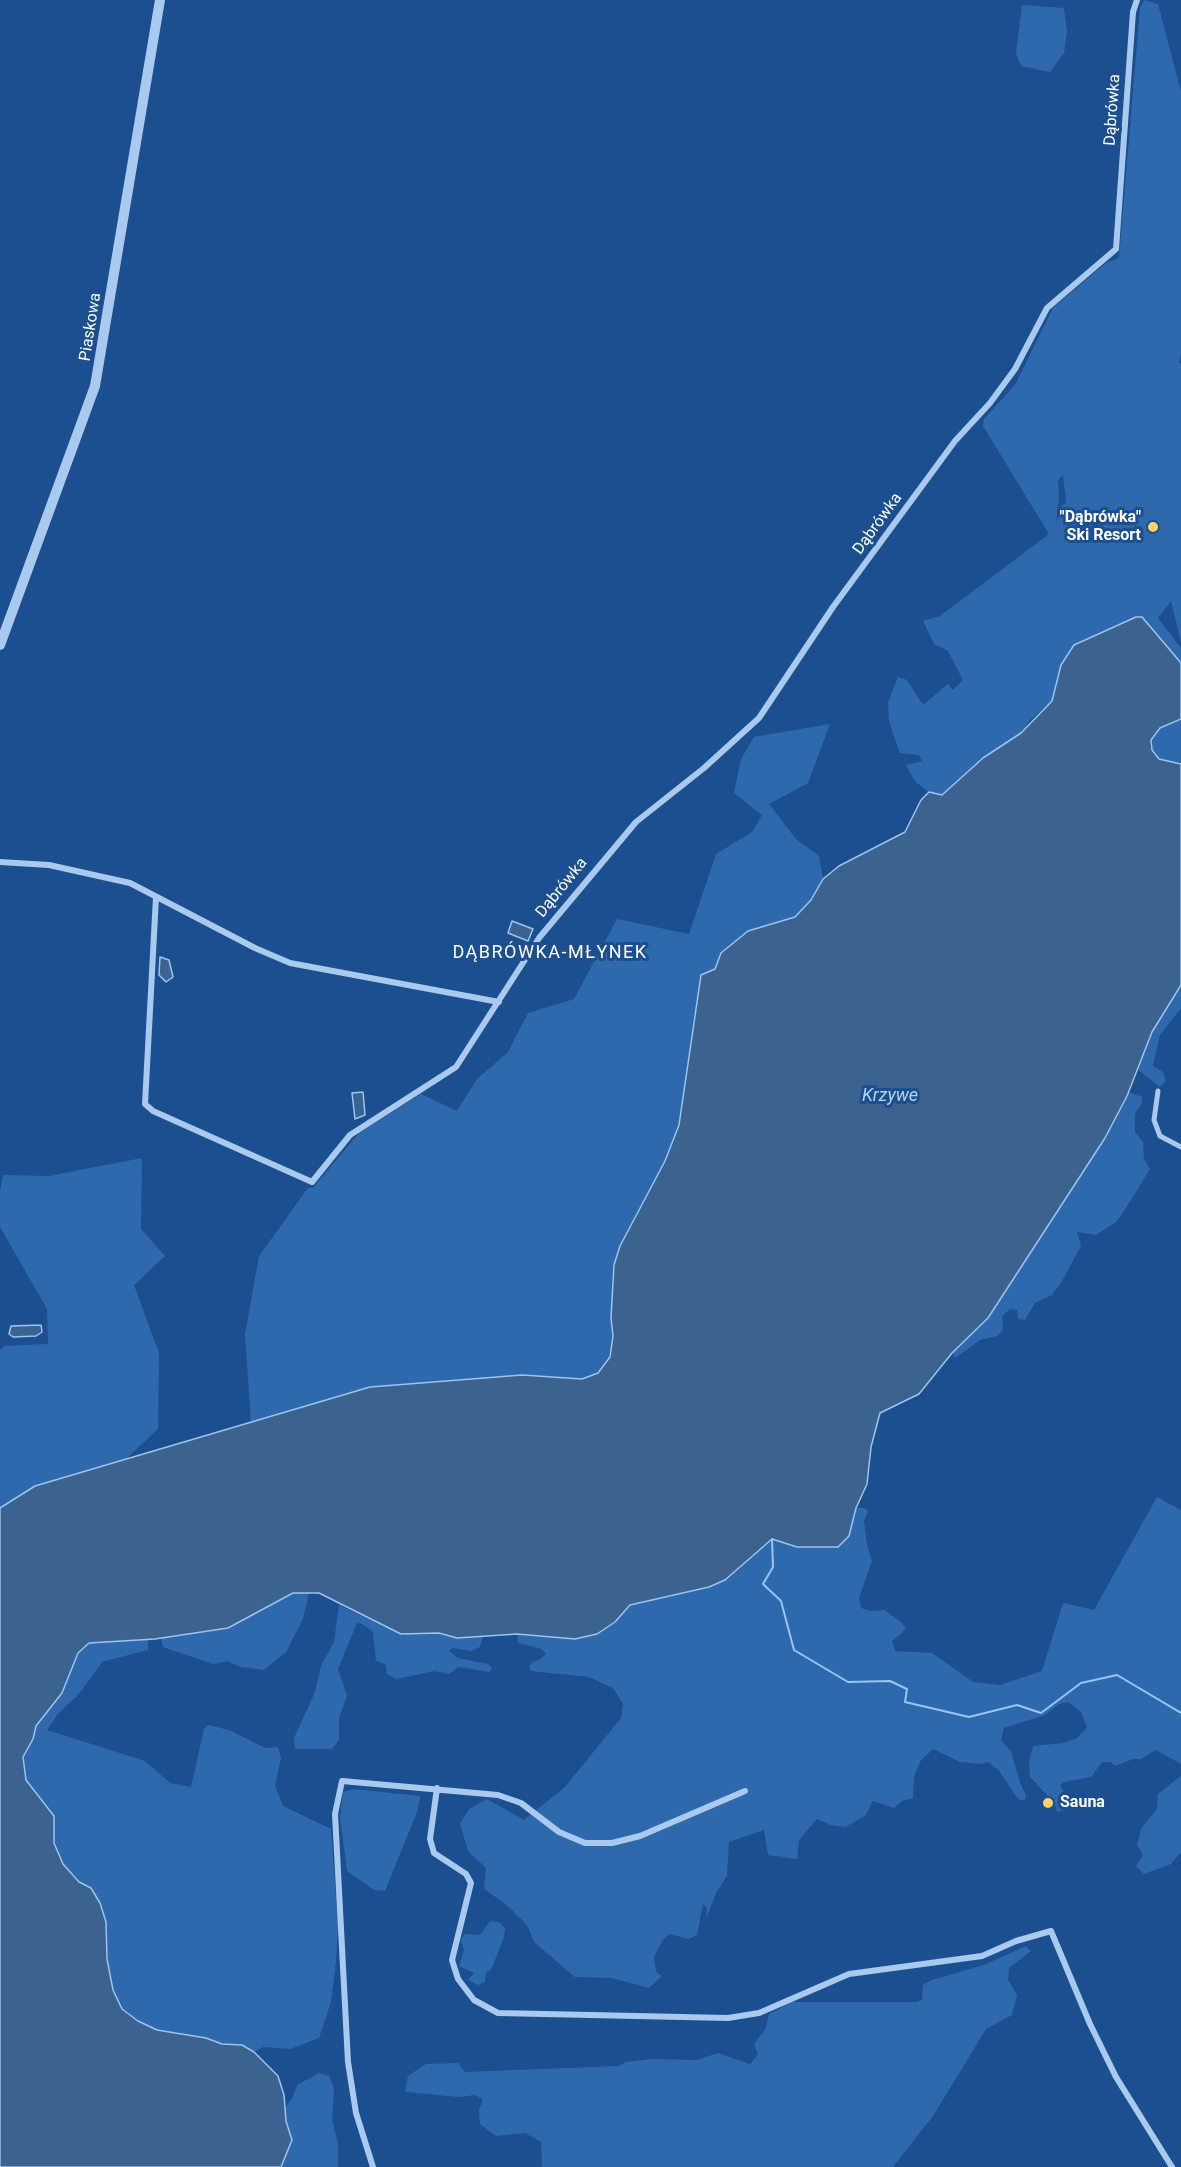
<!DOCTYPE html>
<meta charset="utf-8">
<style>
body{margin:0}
canvas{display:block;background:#1b4f8f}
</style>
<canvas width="1181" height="2167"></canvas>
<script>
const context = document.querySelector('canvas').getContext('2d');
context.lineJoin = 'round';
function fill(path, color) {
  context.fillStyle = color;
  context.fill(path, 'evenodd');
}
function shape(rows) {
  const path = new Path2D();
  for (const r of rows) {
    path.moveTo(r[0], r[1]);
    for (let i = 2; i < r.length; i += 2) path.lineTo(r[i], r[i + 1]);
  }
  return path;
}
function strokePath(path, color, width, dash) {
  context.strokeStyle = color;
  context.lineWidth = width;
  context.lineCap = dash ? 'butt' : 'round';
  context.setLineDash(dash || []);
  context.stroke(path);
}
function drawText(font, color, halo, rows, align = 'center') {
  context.font = font + ' Roboto,sans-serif';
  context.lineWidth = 6;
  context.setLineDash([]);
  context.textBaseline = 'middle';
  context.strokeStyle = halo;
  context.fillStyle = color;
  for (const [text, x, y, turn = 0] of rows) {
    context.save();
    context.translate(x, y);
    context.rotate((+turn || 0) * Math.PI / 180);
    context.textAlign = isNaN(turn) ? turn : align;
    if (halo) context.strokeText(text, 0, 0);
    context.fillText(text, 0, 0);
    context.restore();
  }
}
fill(shape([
 [1144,0,1158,4,1181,92,1181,354,1179,363,1181,363,1181,643,1171,601,1158,618,1181,648,1181,683,1125,632,1087,638,1074,645,1052,701,1030,720,1021,733,983,758,942,795,927,791,915,781,906,765,922,761,919,755,900,753,889,722,888,702,898,677,907,680,923,705,948,684,953,690,963,680,948,651,934,644,923,621,940,616,1049,534,983,426,984,419,1015,385,1053,308,1106,263,1119,258,1140,8],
 [1063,475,1066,503,1061,506,1056,524,1059,498,1058,480],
 [1022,5,1064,8,1067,32,1064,53,1050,72,1021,66,1016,54],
 [1181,719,1181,764,1159,759,1152,750,1151,740,1160,729],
 [830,724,808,783,769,804,796,839,819,856,823,879,811,900,795,917,748,931,721,953,715,969,708,974,693,1021,689,1068,679,1125,665,1161,620,1246,614,1265,611,1318,613,1336,610,1357,605,1367,598,1373,582,1379,522,1375,251,1422,245,1334,259,1256,308,1188,313,1188,359,1133,421,1094,457,1111,477,1079,508,1052,528,1013,574,999,617,919,689,934,716,854,752,832,762,815,734,793,741,759,754,737],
 [1181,985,1181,1008,1160,1035,1154,1060,1153,1066,1163,1072,1166,1081,1160,1087,1138,1070,1152,1032],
 [1129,1092,1142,1097,1142,1103,1135,1114,1135,1132,1143,1142,1144,1159,1150,1169,1124,1211,1116,1222,1096,1235,1077,1232,1081,1246,1062,1281,1052,1295,1035,1303,1025,1320,1018,1319,1017,1310,1010,1309,1002,1316,1003,1330,997,1336,980,1340,955,1358,952,1353,988,1318,1009,1286,1021,1264,1105,1138],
 [142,1158,141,1229,165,1256,134,1285,159,1353,158,1429,126,1459,67,1476,0,1526,0,1350,4,1346,48,1344,47,1309,0,1227,0,1191,3,1175,49,1176],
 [1157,1497,1181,1510,1181,1764,1156,1750,1141,1759,1133,1759,1115,1766,1111,1762,1102,1762,1091,1777,1064,1782,1060,1785,1068,1801,1065,1810,1057,1812,1055,1803,1030,1777,1029,1762,1033,1746,1064,1743,1077,1738,1087,1728,1081,1712,1068,1702,1059,1704,1045,1715,1004,1728,1001,1740,1011,1751,1020,1783,1026,1795,1025,1801,1018,1799,999,1771,988,1762,980,1764,960,1762,933,1749,921,1760,914,1776,913,1798,902,1801,894,1808,873,1801,865,1816,845,1827,831,1825,817,1819,799,1840,797,1859,768,1855,764,1830,729,1842,727,1876,717,1891,706,1919,707,1908,703,1904,697,1935,689,1939,669,1934,662,1941,654,1957,656,1972,662,1976,649,1988,611,1978,575,1977,534,1942,527,1925,507,1905,484,1889,486,1868,468,1851,460,1824,469,1809,487,1799,524,1820,565,1787,621,1718,623,1704,613,1688,589,1677,531,1671,529,1667,532,1662,539,1660,546,1654,542,1649,518,1643,517,1634,575,1639,615,1622,630,1605,650,1599,755,1553,772,1539,797,1547,838,1547,849,1536,856,1508,865,1508,868,1511,864,1520,867,1545,872,1561,859,1598,861,1608,871,1611,885,1610,902,1623,906,1629,892,1641,895,1651,932,1653,973,1682,1000,1685,1042,1671,1063,1603,1094,1610],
 [293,1593,309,1593,303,1619,286,1652,264,1670,240,1667,228,1661,213,1664,163,1647,161,1638,228,1628],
 [339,1605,401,1634,439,1633,457,1638,483,1636,480,1647,471,1651,452,1648,449,1651,458,1658,488,1664,492,1668,489,1672,458,1667,449,1674,435,1671,396,1679,387,1674,385,1664,376,1661,373,1632,362,1624,357,1623,338,1669,347,1696,339,1718,339,1740,332,1749,295,1749,294,1738,315,1692,321,1666,334,1642],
 [107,1640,148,1640,148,1650,102,1662,79,1694,58,1714,47,1730,145,1761,170,1783,191,1787,204,1729,208,1725,229,1730,265,1748,278,1747,281,1758,275,1786,283,1806,331,1829,338,1924,336,1962,331,2002,319,2038,290,2049,263,2047,254,2052,242,2045,222,2044,206,2038,157,2030,138,2021,122,2009,113,1990,107,1959,106,1922,91,1888,79,1882,63,1864,54,1843,54,1816,26,1780,23,1767,23,1757,33,1739,36,1726,62,1693,78,1653,89,1643],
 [1181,1776,1181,1852,1171,1864,1144,1874,1136,1866,1143,1855,1137,1845,1141,1829,1157,1809,1158,1794],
 [353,1789,420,1796,417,1812,385,1891,374,1890,347,1871,340,1816,343,1792],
 [490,1921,499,1922,505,1928,504,1937,491,1970,486,1972,485,1982,478,1985,468,1980,474,1973,459,1966,464,1950,461,1940,465,1934,480,1935],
 [1026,1946,1031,1951,1009,1968,1008,1980,1017,1995,1012,2015,986,2029,933,2116,893,2167,542,2167,541,2142,525,2133,496,2136,480,2124,479,2110,483,2099,475,2095,460,2097,405,2092,408,2076,426,2064,458,2063,465,2072,619,2066,626,2062,652,2059,697,2060,718,2053,750,2064,758,2054,754,2044,766,2028,769,2014,792,2002,916,2002,922,2000,923,1985,932,1980,984,1965],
 [319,2073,329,2076,334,2088,332,2120,338,2143,338,2167,281,2167,292,2140,286,2121,285,2107,292,2099,297,2085]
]), '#2e69ad');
const water = shape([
 [1136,617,1142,617,1181,663,1181,719,1160,728,1151,740,1152,750,1159,759,1181,764,1181,985,1152,1032,1127,1096,1105,1138,988,1318,952,1353,919,1394,880,1413,871,1447,867,1484,856,1508,849,1536,838,1547,797,1547,772,1539,725,1580,709,1587,630,1605,615,1622,597,1634,575,1639,517,1634,457,1638,439,1633,401,1634,319,1593,293,1593,228,1628,155,1639,89,1643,78,1653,62,1693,36,1726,33,1739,23,1757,26,1780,54,1816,54,1843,63,1864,79,1882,91,1888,100,1903,106,1922,107,1959,113,1990,122,2009,138,2021,157,2030,206,2038,222,2044,242,2045,254,2052,278,2076,284,2095,286,2121,292,2140,281,2167,0,2167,0,1508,35,1486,370,1387,522,1375,582,1379,598,1373,610,1357,613,1336,611,1318,614,1265,620,1246,665,1161,679,1125,701,975,715,969,721,953,748,931,795,917,811,900,823,879,839,866,905,832,921,800,929,792,942,795,983,758,1021,733,1052,701,1061,665,1074,645,1136,617],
 [512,921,533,929,528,941,508,933,512,921],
 [160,957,169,960,173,977,166,982,159,975,160,957],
 [363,1092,365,1115,355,1119,352,1093,363,1092],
 [41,1325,42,1332,36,1336,13,1337,9,1334,11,1326,41,1325]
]);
fill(water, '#3c6290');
strokePath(water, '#9cc4f0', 1.5);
strokePath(shape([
 [772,1539,773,1567,763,1584,781,1601,794,1650,848,1682,890,1681,907,1689,905,1702,969,1717,1017,1705,1041,1713,1081,1683,1117,1675,1181,1713]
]), '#9cc4f0', 2);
strokePath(shape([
 [1158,1091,1154,1120,1160,1136,1181,1147]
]), '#a9c9ee', 5);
strokePath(shape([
 [0,862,49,865,130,883,255,948,290,963,499,1002],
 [156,897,145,1104,153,1111,312,1182,350,1135,456,1067,539,938,636,822,704,768,759,718,833,607,955,441,990,403,1015,369,1047,308,1116,249,1133,12,1137,0],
 [437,1788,430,1839,434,1853,466,1874,471,1883,452,1960,458,1979,474,2000,498,2013,728,2018,759,2013,849,1974,982,1956,1016,1941,1051,1931,1090,2024,1116,2077,1172,2167],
 [373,2167,356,2113,348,2062,335,1814,342,1781,498,1795,521,1803,559,1832,585,1843,612,1843,640,1836,745,1791]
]), '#a9c9ee', 6);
strokePath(shape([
 [0,645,95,386,160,0]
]), '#a9c9ee', 10);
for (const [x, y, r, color] of [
 [1153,527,6,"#ffd166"],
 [1048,1803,6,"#ffd166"]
]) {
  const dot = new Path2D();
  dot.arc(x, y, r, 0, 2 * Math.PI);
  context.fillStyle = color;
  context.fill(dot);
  strokePath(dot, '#1b4f8f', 2);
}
drawText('16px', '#fff', '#1b4f8f', [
 ["Dąbrówka",1113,110,-86],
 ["Piaskowa",91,327,-81],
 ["Dąbrówka",878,524,-54],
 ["Dąbrówka",562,888,-51]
]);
drawText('bold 16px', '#fff', '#1b4f8f', [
 ["\"Dąbrówka\"",1141,518],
 ["Ski Resort",1141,536],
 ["Sauna",1060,1803,"left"]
], 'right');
context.letterSpacing = '1.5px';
drawText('18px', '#fff', '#1b4f8f', [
 ["DĄBRÓWKA-MŁYNEK",550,953]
]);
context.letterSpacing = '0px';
drawText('italic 18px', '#b5d3f5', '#1b4f8f', [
 ["Krzywe",890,1096]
]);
</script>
